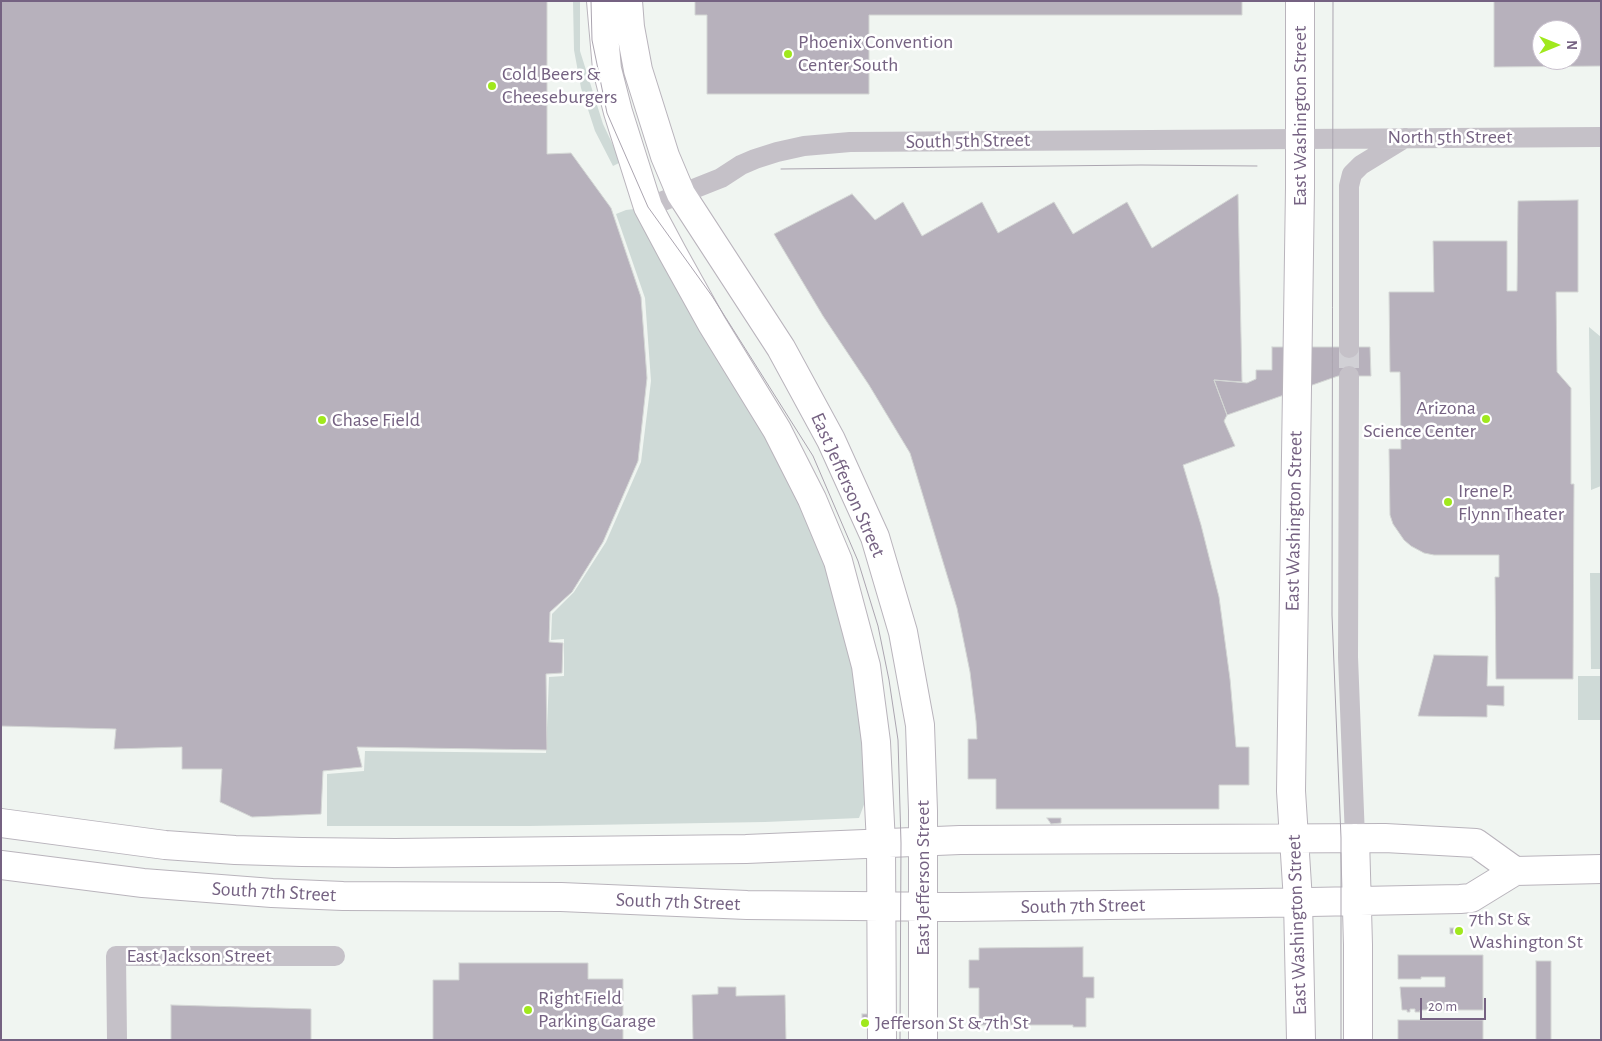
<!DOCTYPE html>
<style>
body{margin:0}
#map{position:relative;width:1602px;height:1041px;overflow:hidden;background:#f0f5f1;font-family:"Alegreya Sans",sans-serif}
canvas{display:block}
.frame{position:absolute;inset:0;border:2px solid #756282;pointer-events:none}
.north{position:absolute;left:1532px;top:20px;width:50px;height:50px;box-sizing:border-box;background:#fff;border:1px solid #c8c0cd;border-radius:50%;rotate:90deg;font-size:14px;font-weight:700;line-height:20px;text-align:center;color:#756282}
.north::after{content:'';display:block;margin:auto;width:18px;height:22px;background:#a0e81d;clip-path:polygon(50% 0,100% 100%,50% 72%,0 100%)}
.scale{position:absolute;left:1420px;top:998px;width:66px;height:22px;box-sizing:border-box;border:2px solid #756282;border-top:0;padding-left:6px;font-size:15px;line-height:18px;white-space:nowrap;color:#756282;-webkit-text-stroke:4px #fff;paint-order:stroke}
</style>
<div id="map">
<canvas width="1602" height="1041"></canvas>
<div class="frame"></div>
<div class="north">N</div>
<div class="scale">20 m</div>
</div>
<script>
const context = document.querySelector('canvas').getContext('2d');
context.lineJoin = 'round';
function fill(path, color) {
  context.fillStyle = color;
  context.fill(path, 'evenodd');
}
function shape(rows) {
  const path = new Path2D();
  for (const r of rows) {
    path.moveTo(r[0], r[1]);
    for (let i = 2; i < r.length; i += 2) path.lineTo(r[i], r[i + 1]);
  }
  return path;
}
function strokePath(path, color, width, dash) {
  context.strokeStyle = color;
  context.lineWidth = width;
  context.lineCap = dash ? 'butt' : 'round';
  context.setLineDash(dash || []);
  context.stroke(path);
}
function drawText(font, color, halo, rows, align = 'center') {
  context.font = font + ' "Alegreya Sans",sans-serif';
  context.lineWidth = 5;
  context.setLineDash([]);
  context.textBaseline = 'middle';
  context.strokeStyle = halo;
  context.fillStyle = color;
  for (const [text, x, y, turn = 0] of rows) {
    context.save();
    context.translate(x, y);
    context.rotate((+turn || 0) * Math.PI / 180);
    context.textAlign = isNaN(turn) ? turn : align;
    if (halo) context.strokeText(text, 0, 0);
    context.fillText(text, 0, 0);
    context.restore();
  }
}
fill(shape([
 [573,1,580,1,580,51,603,124,621,162,613,166,595,131,581,88,574,50],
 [634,209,769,436,826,561,857,666,864,742,865,802,859,818,765,822,529,826,327,826,327,774,364,771,365,751,546,753,549,677,564,676,564,639,551,640,552,614,574,592,606,542,641,462,651,381,645,298,616,214,626,210],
 [1589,327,1601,337,1601,486,1591,490],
 [1590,573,1601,573,1601,669,1591,669],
 [1578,676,1601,676,1601,720,1578,720]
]), '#cfdad7');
const building = shape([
 [1,1,547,1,547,154,571,153,611,208,641,297,647,378,638,461,603,542,572,592,550,612,549,642,563,643,562,673,546,674,547,750,357,747,362,767,323,771,321,814,252,817,220,802,222,769,182,769,182,747,114,749,116,729,1,726,1,1],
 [695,1,1242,1,1242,15,869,15,869,94,707,94,707,15,695,15,695,1],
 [1494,1,1601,1,1601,66,1494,67,1494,1],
 [1542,30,1572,30,1572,60,1542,60,1542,30],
 [852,194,875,220,903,202,922,236,982,202,998,233,1054,202,1073,234,1127,202,1152,248,1238,194,1242,382,1214,380,1227,415,1224,421,1235,446,1183,465,1201,525,1219,597,1230,679,1236,747,1249,747,1249,785,1219,785,1219,809,996,809,996,779,968,779,968,739,977,739,976,721,970,672,957,608,910,453,869,385,823,316,774,234,852,194],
 [1578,200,1578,292,1556,292,1557,372,1571,388,1571,484,1574,484,1573,679,1496,679,1495,577,1499,577,1499,555,1434,555,1424,553,1411,546,1404,540,1393,524,1390,515,1389,449,1401,449,1400,372,1390,372,1389,292,1434,292,1433,241,1507,241,1507,291,1517,291,1518,201,1578,200],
 [1272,347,1370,347,1371,376,1338,376,1227,415,1214,380,1247,383,1256,379,1256,370,1272,370,1272,347],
 [1434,655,1488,656,1487,686,1504,686,1504,706,1487,705,1487,717,1418,716,1434,655],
 [1047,818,1061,818,1061,823,1051,824,1047,818],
 [1450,928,1460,928,1464,933,1450,934,1450,928],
 [1083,947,1083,977,1094,977,1094,998,1086,998,1086,1027,1073,1027,1073,1025,979,1025,979,988,969,988,969,960,979,960,979,948,1083,947],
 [1398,955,1483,955,1483,1010,1420,1010,1420,1012,1415,1012,1415,1009,1410,1009,1410,1012,1407,1012,1407,1010,1402,1010,1400,987,1445,987,1445,977,1421,977,1421,979,1398,979,1398,955],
 [1536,961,1551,961,1551,1040,1536,1040,1536,961],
 [459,963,588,963,588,979,623,979,623,1040,433,1040,433,980,459,980,459,963],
 [718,987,736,987,736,996,785,995,786,1040,693,1040,692,995,718,994,718,987],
 [171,1005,311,1009,311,1040,171,1040,171,1005],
 [862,1014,868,1014,868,1023,862,1028,862,1014],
 [1398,1020,1483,1020,1483,1040,1398,1040,1398,1020]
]);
fill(building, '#b7b1bc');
strokePath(building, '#d3d6d4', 1);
strokePath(shape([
 [1349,348,1349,376]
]), '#d1d0d5', 20, [20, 10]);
const primary = shape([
 [601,1,607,69,618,112,648,207,672,252,712,324,777,430,812,499,838,561,866,666,876,742,881,844,882,1040],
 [628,1,630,27,638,70,665,156,681,194,781,348,831,440,875,537,903,632,920,725,923,811,923,1040],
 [1300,1,1300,187,1291,791,1298,901,1301,1040],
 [1,823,165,845,235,850,302,852,395,853,746,849,960,840,1385,838,1476,843,1515,871],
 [1355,838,1358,945,1358,1040],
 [1,865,143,883,272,893,343,896,561,897,747,905,959,907,1260,903,1460,899,1471,898,1515,871,1601,869]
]);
strokePath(primary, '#b9b4bc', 30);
strokePath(shape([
 [648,207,721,178,741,165,755,159,777,152,804,146,850,142,1601,137],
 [1349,348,1349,186,1352,174,1361,165,1405,138],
 [1349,376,1348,657,1355,838],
 [117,1040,116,956,335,956]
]), '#c5c1c8', 20);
strokePath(primary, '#fff', 28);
strokePath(shape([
 [591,1,592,40,607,113,648,207,712,296,813,456,858,561,878,626,889,680,898,740,901,843,900,1040],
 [1333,1,1332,615,1341,838,1341,1040],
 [781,169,1141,165,1257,166]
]), '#aba5b0', 1);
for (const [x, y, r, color] of [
 [788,54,5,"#a0e81d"],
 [492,86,5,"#a0e81d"],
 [1486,419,5,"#a0e81d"],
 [322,420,5,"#a0e81d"],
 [1448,502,5,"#a0e81d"],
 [1459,931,5,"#a0e81d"],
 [528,1010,5,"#a0e81d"],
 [865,1023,5,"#a0e81d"]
]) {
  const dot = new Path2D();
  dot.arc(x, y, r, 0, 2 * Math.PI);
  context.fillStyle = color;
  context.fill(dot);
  strokePath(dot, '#fff', 2);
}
drawText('20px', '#756282', '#fff', [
 ["Phoenix Convention",798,42],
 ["Center South",798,65],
 ["Cold Beers &",502,74],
 ["Cheeseburgers",502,97],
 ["Arizona",1476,408,"right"],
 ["Science Center",1476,431,"right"],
 ["Chase Field",332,420],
 ["Irene P.",1458,491],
 ["Flynn Theater",1458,514],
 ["7th St &",1469,919],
 ["Washington St",1469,942],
 ["Right Field",538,998],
 ["Parking Garage",538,1021],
 ["Jefferson St & 7th St",875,1023]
], 'left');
drawText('20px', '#756282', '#fff', [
 ["East Washington Street",1300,116,-90],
 ["North 5th Street",1450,137],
 ["South 5th Street",968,141,-1],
 ["East Jefferson Street",848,485,66],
 ["East Washington Street",1294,521,-89],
 ["East Jefferson Street",923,878,-90],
 ["South 7th Street",274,892,3],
 ["South 7th Street",678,902,2],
 ["South 7th Street",1083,906,-1],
 ["East Washington Street",1297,925,-92],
 ["East Jackson Street",199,956]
]);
</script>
